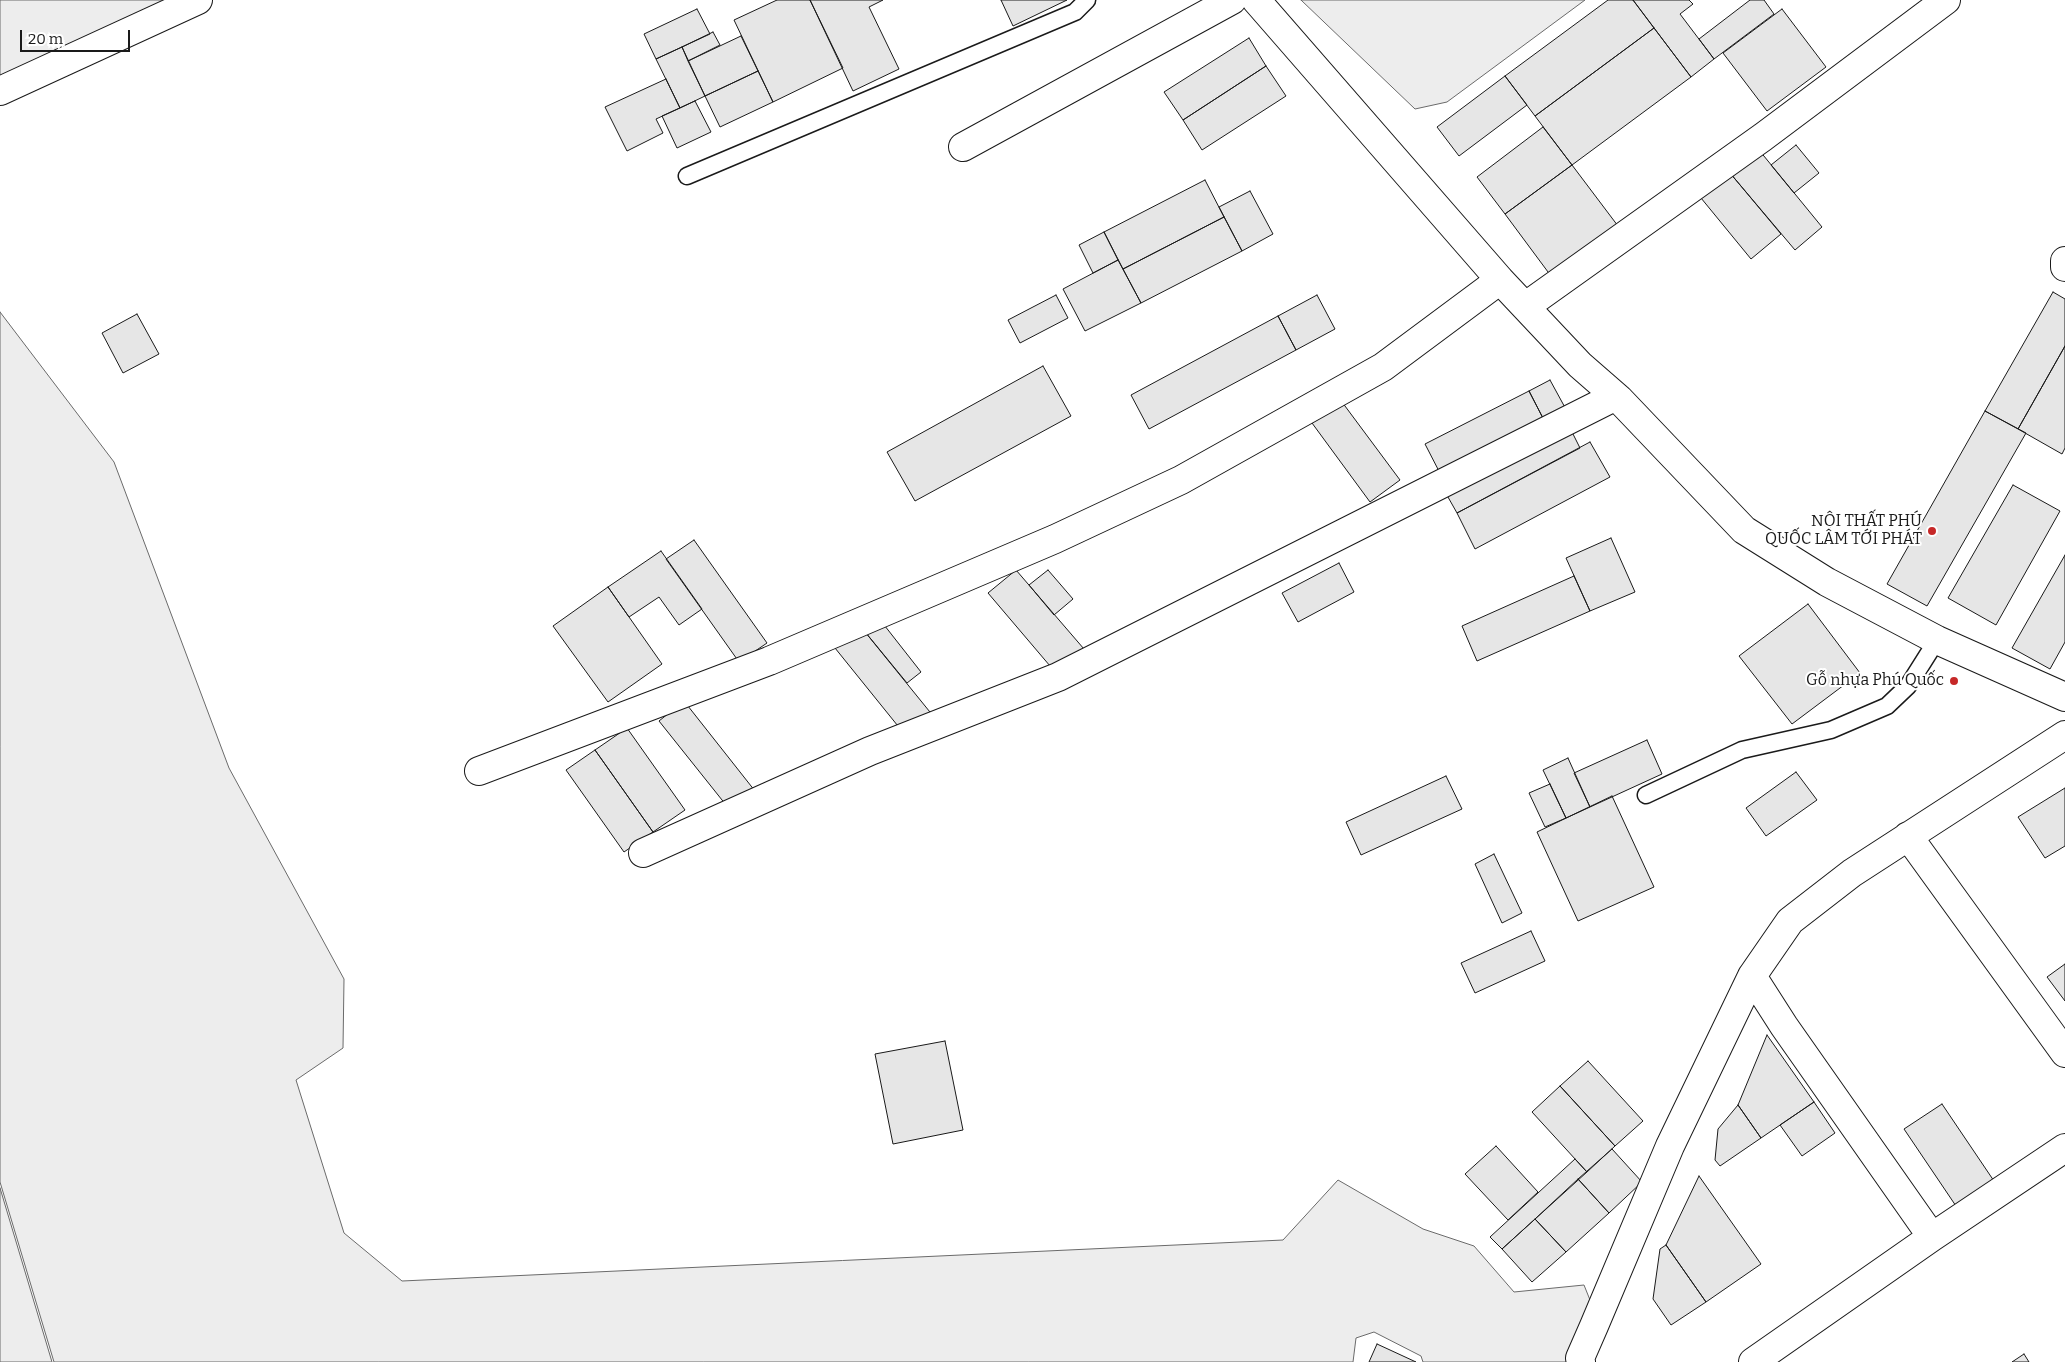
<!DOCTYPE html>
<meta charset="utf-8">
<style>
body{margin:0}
#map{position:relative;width:2065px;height:1362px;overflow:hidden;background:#fff;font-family:Bitter,serif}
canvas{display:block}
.scale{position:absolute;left:20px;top:30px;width:110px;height:22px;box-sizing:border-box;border:2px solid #1a1a1a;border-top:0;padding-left:6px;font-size:15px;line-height:18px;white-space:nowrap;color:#1a1a1a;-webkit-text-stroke:4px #fff;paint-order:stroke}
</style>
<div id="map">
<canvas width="2065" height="1362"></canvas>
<div class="scale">20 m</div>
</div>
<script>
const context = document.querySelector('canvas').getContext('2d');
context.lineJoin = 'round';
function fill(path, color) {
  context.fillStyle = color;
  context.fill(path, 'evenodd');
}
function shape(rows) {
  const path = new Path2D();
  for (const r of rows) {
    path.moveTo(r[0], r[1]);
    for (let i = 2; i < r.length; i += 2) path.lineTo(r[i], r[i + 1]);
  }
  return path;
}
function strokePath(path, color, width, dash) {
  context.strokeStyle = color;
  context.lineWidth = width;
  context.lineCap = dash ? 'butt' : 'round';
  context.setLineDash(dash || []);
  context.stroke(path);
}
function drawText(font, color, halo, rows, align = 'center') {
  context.font = font + ' Bitter,serif';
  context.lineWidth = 4;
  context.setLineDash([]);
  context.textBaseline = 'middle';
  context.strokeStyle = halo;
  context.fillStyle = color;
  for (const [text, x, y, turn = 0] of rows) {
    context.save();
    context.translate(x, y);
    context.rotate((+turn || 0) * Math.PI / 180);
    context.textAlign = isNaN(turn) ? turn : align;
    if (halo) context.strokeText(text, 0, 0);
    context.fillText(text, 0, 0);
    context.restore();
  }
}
const green = shape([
 [0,0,167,0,0,79,0,0],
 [1301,0,1585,0,1447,102,1415,109,1301,0],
 [0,312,114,462,229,768,344,979,343,1048,296,1080,344,1233,402,1281,1283,1240,1338,1180,1423,1229,1474,1246,1514,1292,1584,1285,1590,1300,1570,1362,1423,1362,1421,1356,1374,1332,1356,1338,1353,1362,54,1362,0,1182,0,312],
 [0,1188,52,1362,0,1362,0,1188]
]);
fill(green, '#ededed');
strokePath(green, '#6a6a6a', 1);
const building = shape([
 [777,0,810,0,843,68,773,102,734,20,777,0],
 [810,0,883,0,869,7,899,69,853,91,810,0],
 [1001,0,1067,0,1013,26,1001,0],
 [1608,0,1633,0,1654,28,1535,116,1505,76,1608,0],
 [1633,0,1689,0,1693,4,1680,14,1714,59,1691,77,1633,0],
 [1750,0,1764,0,1774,14,1714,59,1699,39,1750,0],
 [697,9,710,34,656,59,644,34,697,9],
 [1782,9,1826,67,1767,111,1723,53,1782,9],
 [1654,28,1691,77,1572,165,1535,116,1654,28],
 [713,32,720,45,688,61,682,47,713,32],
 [741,36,758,71,705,96,688,61,741,36],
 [1249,38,1266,66,1183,120,1164,92,1249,38],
 [682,47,705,96,680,108,656,59,682,47],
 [1266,66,1286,96,1202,150,1183,120,1266,66],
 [758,71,773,102,720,127,705,96,758,71],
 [1505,76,1527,105,1459,156,1437,127,1505,76],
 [666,79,680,108,656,119,663,133,627,151,605,107,666,79],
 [695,101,711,132,677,148,662,116,695,101],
 [1543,127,1572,165,1505,214,1477,177,1543,127],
 [1796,145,1819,173,1794,193,1771,165,1796,145],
 [1759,150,1822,227,1795,250,1730,173,1759,150],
 [1572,165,1618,226,1551,276,1505,214,1572,165],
 [1730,173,1781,234,1751,259,1701,198,1730,173],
 [1205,180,1224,217,1123,269,1104,232,1205,180],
 [1250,191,1273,234,1242,251,1219,207,1250,191],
 [1224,217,1242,251,1141,303,1123,269,1224,217],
 [1104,232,1118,260,1093,273,1079,245,1104,232],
 [1118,260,1141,303,1085,331,1063,289,1118,260],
 [2053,292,2065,299,2065,346,2018,429,1985,411,2053,292],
 [1056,295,1068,318,1020,343,1008,320,1056,295],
 [1317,295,1335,329,1296,350,1278,316,1317,295],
 [137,314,159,354,123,373,102,333,137,314],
 [1278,316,1296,350,1149,429,1131,395,1278,316],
 [2065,346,2065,448,2062,454,2018,429,2065,346],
 [1043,366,1071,416,915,501,887,452,1043,366],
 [1550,380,1568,413,1546,424,1529,391,1550,380],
 [1529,391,1546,424,1442,477,1425,444,1529,391],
 [1342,402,1400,480,1370,502,1312,423,1342,402],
 [1985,411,2026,433,1927,606,1887,584,1985,411],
 [1568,424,1580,448,1457,513,1444,490,1568,424],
 [1590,442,1610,477,1475,549,1457,513,1590,442],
 [2013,485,2060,511,1996,625,1948,598,2013,485],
 [1611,538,1635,592,1590,611,1566,558,1611,538],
 [694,540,767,643,739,662,666,559,694,540],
 [661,551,702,609,679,625,659,597,629,617,608,587,661,551],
 [2065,555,2065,642,2050,669,2012,648,2065,555],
 [1339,563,1354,592,1298,622,1282,593,1339,563],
 [1016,570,1084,649,1056,673,988,593,1016,570],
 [1048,570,1073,599,1054,615,1029,585,1048,570],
 [1574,576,1590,611,1477,661,1462,626,1574,576],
 [608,587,662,664,608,702,553,626,608,587],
 [1808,604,1860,673,1792,724,1739,656,1808,604],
 [881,621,921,672,907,683,866,633,881,621],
 [861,627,934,717,906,736,835,648,861,627],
 [684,701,755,791,730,810,659,721,684,701],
 [627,728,685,810,653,832,595,750,627,728],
 [1647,740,1662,774,1590,807,1574,773,1647,740],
 [595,750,653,832,624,852,566,770,595,750],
 [1568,758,1590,807,1566,818,1543,770,1568,758],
 [1796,772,1817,800,1766,836,1746,808,1796,772],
 [1446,776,1462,809,1361,855,1346,822,1446,776],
 [1550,784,1566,818,1545,827,1529,793,1550,784],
 [2065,788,2065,846,2045,858,2018,817,2065,788],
 [1612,796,1654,887,1578,921,1537,832,1612,796],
 [1494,854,1522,913,1502,923,1475,864,1494,854],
 [1531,931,1545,961,1475,993,1461,963,1531,931],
 [2065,964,2065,1001,2047,977,2065,964],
 [1767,1035,1814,1102,1761,1138,1738,1105,1767,1035],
 [945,1041,963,1130,893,1144,875,1054,945,1041],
 [1588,1061,1643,1121,1615,1146,1560,1086,1588,1061],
 [1560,1086,1615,1146,1587,1172,1532,1112,1560,1086],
 [1814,1102,1835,1133,1802,1156,1780,1125,1814,1102],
 [1942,1104,1996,1184,1958,1209,1904,1129,1942,1104],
 [1738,1105,1761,1138,1720,1166,1715,1160,1718,1129,1738,1105],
 [1496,1146,1538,1192,1508,1220,1465,1174,1496,1146],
 [1612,1149,1642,1182,1609,1213,1578,1179,1612,1149],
 [1575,1159,1587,1172,1502,1249,1490,1237,1575,1159],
 [1699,1176,1761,1264,1706,1302,1666,1245,1699,1176],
 [1578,1179,1609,1213,1566,1252,1535,1219,1578,1179],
 [1535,1219,1566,1252,1532,1282,1502,1249,1535,1219],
 [1666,1245,1706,1302,1671,1325,1653,1299,1660,1249,1666,1245],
 [1377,1344,1416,1362,1369,1362,1377,1344],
 [2024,1354,2029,1362,2012,1362,2024,1354]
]);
fill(building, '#e6e6e6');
strokePath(building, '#1a1a1a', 1);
const lane = shape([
 [687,176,1075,12,1087,0],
 [1646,795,1742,750,1831,730,1887,706,1908,686,1937,640]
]);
const street = shape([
 [1256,0,1500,280,1580,365,1619,399,1744,530,1827,582,1937,640,2065,697],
 [0,91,198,0],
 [963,147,1232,0],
 [2065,261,2065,267],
 [1526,306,1763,137,1946,0],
 [479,771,769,661,1055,539,1181,480,1383,367,1500,280],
 [1908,836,2065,1053],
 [643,853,870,751,1058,677,1614,397],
 [1752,976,1784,1026,1932,1237],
 [1581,1362,1580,1358,1594,1326,1670,1146,1752,976,1790,921,1852,873,2065,735],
 [1753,1362,1932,1237,2065,1148]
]);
strokePath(lane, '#1a1a1a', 19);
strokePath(street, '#1a1a1a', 30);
strokePath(lane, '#fff', 16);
strokePath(street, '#fff', 28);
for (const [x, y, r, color] of [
 [1932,531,5,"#c62828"],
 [1954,681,5,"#c62828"]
]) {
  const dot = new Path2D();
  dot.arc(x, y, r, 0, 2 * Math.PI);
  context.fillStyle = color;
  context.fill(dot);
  strokePath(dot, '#fff', 2);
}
drawText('16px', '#1a1a1a', '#fff', [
 ["NỘI THẤT PHÚ",1922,522],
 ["QUỐC LÂM TỚI PHÁT",1922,540],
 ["Gỗ nhựa Phú Quốc",1944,681]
], 'right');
</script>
